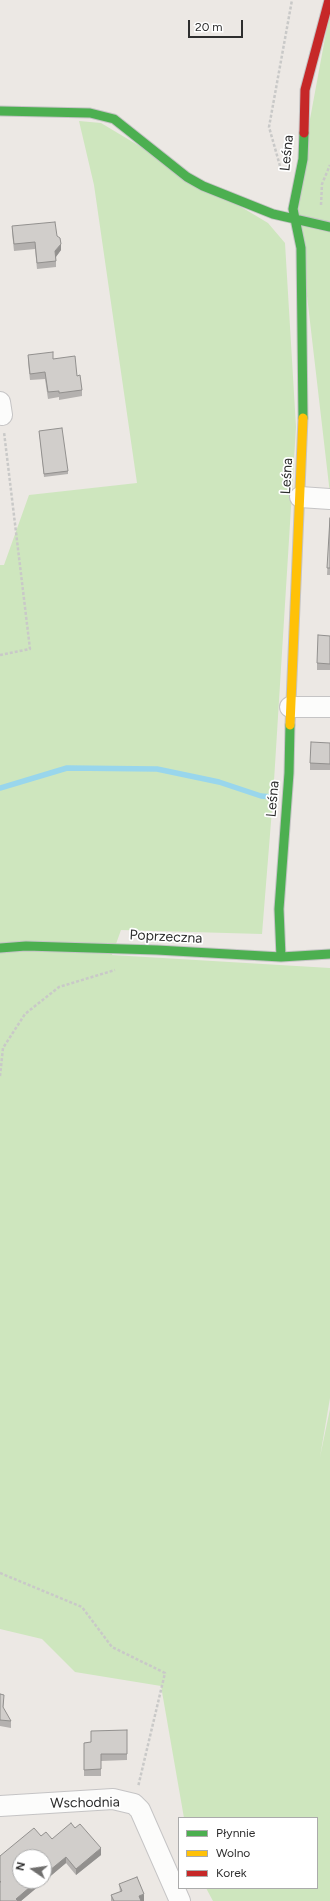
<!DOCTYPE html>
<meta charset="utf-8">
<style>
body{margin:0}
#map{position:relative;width:330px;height:1901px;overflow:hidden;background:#ece8e4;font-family:Figtree,sans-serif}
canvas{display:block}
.legend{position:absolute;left:178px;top:1817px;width:140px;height:72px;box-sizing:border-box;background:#fff;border:1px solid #ababab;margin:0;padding:5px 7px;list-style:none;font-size:12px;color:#2e2e2e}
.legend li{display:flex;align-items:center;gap:8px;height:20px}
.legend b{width:20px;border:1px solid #ababab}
.north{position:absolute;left:12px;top:1849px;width:40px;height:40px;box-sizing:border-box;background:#fff;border:1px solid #ababab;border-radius:50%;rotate:283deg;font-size:11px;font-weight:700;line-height:16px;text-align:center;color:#2e2e2e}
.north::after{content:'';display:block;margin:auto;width:14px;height:18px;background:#706f6e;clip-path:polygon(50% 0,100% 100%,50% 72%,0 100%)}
.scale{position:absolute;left:188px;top:20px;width:55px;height:18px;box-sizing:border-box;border:2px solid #2e2e2e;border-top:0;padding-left:5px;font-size:12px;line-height:14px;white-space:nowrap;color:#2e2e2e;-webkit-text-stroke:3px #fff;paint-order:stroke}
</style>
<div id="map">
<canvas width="330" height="1901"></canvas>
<ul class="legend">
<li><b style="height:5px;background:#4caf50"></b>Płynnie</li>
<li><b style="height:5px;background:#ffc107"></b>Wolno</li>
<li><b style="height:5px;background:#c62828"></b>Korek</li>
</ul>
<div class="north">N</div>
<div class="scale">20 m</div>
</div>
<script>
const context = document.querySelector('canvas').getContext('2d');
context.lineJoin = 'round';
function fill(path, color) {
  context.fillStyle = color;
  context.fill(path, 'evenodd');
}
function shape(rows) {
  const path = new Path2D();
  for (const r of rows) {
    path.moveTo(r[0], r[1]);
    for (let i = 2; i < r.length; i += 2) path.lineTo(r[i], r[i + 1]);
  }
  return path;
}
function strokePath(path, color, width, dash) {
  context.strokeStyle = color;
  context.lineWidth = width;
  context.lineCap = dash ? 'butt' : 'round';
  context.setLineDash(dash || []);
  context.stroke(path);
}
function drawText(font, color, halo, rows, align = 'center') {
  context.font = font + ' Figtree,sans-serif';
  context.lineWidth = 3.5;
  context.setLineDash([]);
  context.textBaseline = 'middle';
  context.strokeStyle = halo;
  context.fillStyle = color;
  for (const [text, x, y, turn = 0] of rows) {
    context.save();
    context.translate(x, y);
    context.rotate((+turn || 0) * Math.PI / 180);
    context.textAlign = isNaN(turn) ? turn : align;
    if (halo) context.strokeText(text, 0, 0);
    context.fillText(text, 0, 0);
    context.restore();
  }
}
fill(shape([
 [330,11,330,494,304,270,293,211],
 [79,121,101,123,268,223,285,243,296,427,273,797,262,934,121,930,112,955,330,968,330,1398,320,1457,330,1409,330,1901,213,1901,206,1888,317,1888,317,1818,184,1818,161,1686,75,1672,42,1639,0,1629,0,565,4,565,29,495,137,483,94,185]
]), '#cee6be');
strokePath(shape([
 [0,788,67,768,157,769,219,782,261,796,273,797]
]), '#99d6ec', 5.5);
const street = shape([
 [0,402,2,415],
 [300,497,330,499],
 [290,707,330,707],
 [0,1806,113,1799,134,1804,140,1810,180,1901]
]);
const fast = shape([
 [0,111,90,113,114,119,187,177,203,186,273,214,330,227],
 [303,418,301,248,293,209,303,159,304,133],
 [0,948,26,946,157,950,281,957,330,954],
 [281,957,279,909,289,773,290,725]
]);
const slow = shape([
 [290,725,303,418]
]);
const jam = shape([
 [304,133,305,90,329,0]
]);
strokePath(street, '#c5c4c5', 22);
strokePath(fast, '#c5c4c5', 11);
strokePath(slow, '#c5c4c5', 11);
strokePath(jam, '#c5c4c5', 11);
strokePath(shape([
 [280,166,269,127,292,0],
 [321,205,322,184,330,165],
 [0,655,30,649,4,432],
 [0,1076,3,1048,25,1014,59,987,115,970],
 [0,1573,82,1607,112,1647,165,1673,138,1787]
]), '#c9c9c8', 2.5, [3, 2]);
strokePath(street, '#fcfcfb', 20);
strokePath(fast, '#4caf50', 9);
strokePath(slow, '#ffc107', 9);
strokePath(jam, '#c62828', 9);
fill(shape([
 [12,226,57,236,61,250,56,257,56,267,37,269,35,249,14,251,12,232],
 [28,355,53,359,77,376,82,390,82,396,59,400,59,397,48,399,45,379,30,380,28,362],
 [39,431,68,471,68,474,44,477],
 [330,518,330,575,327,575],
 [330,636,330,670,317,670,317,663],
 [330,743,330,770,310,770,310,763],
 [0,1694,4,1701,3,1708,11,1721,11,1728,0,1726],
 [127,1730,127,1760,101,1761,101,1776,84,1776,84,1743,91,1742],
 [75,1828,101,1855,76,1875,66,1863,21,1901,0,1901,0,1856,41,1836,52,1839],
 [119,1884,144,1901,111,1901,111,1895,120,1892]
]), '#b4b1af');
fill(shape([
 [61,244,61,250,55,258,55,251],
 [101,1848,101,1855,76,1875,76,1869],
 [66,1857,66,1863,21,1901,16,1901,16,1899,37,1881,44,1881,44,1875],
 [144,1894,144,1901,139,1901,139,1896]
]), '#92908e');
const building = shape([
 [55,222,57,236,60,238,61,244,55,251,56,261,37,263,35,242,14,244,12,226,55,222],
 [53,352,53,359,75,356,77,376,80,375,82,390,59,393,59,391,48,392,45,372,30,374,28,355,53,352],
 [62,428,68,471,44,474,39,431,62,428],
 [330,518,330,568,327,568,330,518],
 [318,635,330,636,330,664,317,663,318,635],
 [311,742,330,743,330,764,310,763,311,742],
 [0,1694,4,1695,3,1707,11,1721,0,1720,0,1694],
 [127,1730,127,1754,101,1754,101,1769,84,1770,84,1743,91,1742,91,1731,127,1730],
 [71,1823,75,1828,80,1824,101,1848,76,1869,66,1857,44,1875,44,1857,20,1857,20,1881,37,1881,16,1899,18,1901,0,1901,0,1882,1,1882,0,1881,0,1856,34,1828,41,1836,46,1832,52,1839,71,1823],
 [137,1877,144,1894,139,1896,141,1901,114,1901,111,1895,122,1891,119,1884,137,1877]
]);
fill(building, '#d1cecb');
strokePath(building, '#92908e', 1);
drawText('14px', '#2e2e2e', '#fff', [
 ["Leśna",287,153,-84],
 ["Leśna",287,476,-87],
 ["Leśna",273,799,-85],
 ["Poprzeczna",166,937,3],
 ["Wschodnia",85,1803,-1]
]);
</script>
